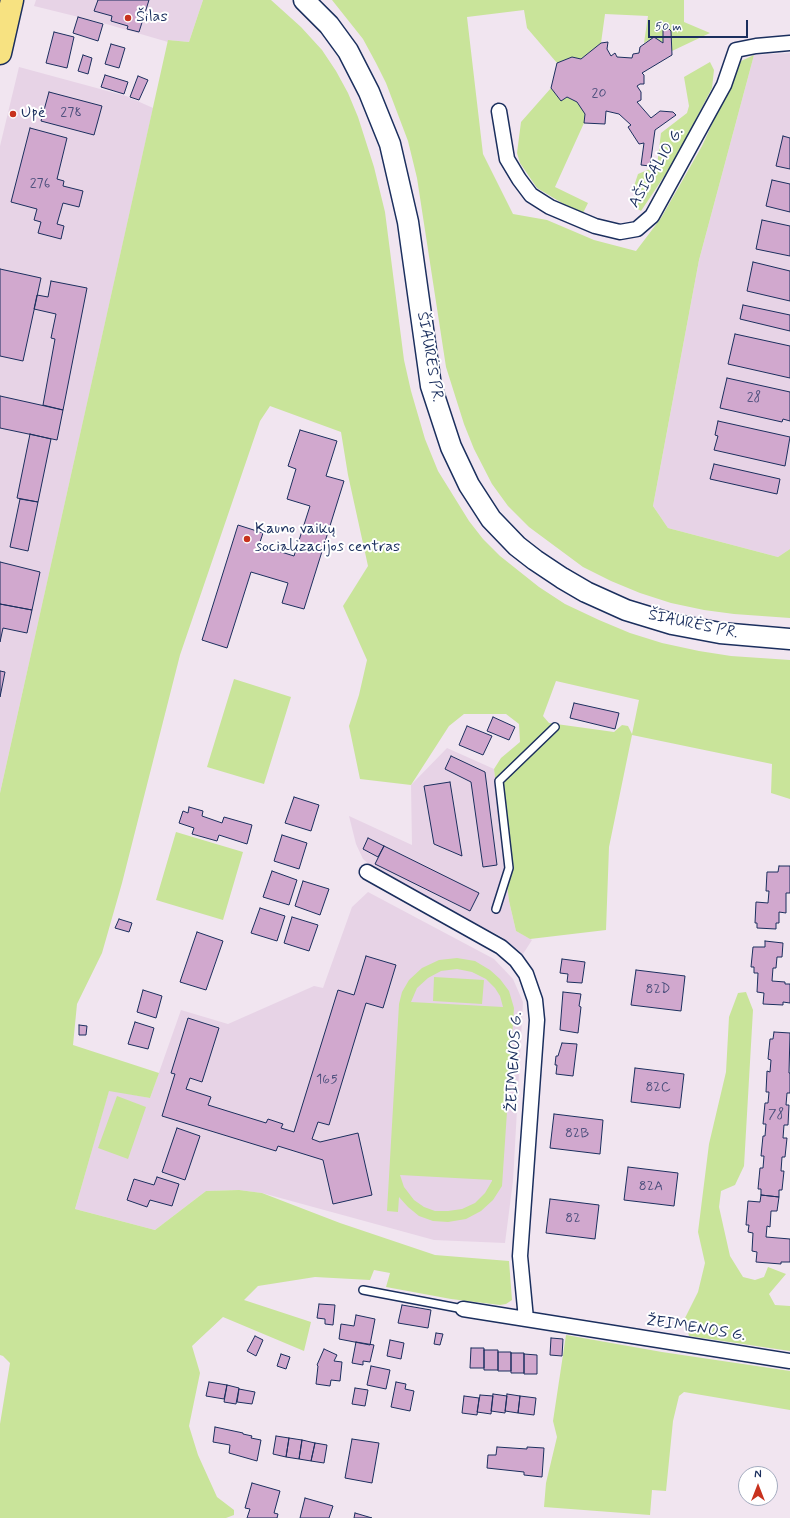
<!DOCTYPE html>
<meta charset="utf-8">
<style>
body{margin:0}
#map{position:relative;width:790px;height:1518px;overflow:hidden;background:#f1e5f0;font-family:Mynerve,sans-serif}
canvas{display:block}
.north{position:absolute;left:738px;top:1466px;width:40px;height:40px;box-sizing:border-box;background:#fff;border:1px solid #a4acbf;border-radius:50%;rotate:0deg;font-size:11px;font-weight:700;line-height:16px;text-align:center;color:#1b2f5e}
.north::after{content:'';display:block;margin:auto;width:14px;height:18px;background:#c8321e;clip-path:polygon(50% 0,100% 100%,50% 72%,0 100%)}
.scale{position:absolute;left:648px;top:20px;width:100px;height:18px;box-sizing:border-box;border:2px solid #1b2f5e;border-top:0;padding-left:5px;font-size:12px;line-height:14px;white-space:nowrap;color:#1b2f5e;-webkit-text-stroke:3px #fff;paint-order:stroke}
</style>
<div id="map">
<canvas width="790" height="1518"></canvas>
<div class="north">N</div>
<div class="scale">50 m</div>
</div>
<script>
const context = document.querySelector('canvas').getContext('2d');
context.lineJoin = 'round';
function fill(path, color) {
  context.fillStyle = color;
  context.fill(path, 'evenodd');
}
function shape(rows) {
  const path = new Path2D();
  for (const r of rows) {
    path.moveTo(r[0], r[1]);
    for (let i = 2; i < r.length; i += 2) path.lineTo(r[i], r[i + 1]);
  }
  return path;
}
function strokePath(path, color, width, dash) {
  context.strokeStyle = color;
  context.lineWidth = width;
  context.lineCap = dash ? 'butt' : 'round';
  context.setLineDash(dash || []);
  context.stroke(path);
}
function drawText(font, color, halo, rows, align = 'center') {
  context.font = font + ' Mynerve,sans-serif';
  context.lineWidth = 4;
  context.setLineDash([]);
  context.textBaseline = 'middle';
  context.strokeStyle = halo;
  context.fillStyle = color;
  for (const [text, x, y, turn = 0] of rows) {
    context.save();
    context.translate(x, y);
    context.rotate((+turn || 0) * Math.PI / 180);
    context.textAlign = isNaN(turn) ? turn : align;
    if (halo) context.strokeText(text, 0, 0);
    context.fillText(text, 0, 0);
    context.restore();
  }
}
fill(shape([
 [36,0,203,0,189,42,168,40,168,42,103,23,34,6],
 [790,53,790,549,778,557,668,528,653,506,699,260,754,55],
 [19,67,126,96,153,108,0,793,0,146],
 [447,748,494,769,509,901,516,931,532,940,523,954,502,937,378,872,363,859,356,844,349,816,412,845,411,785],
 [368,892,494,959,513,979,523,1002,513,1181,505,1243,434,1240,262,1193,239,1190,206,1191,155,1230,75,1209,109,1090,150,1098,181,1010,228,1024,314,986,323,988,352,907]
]), '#e7d3e6');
fill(shape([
 [203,0,271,0,301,27,322,50,336,71,348,93,358,117,374,167,385,212,404,360,411,391,425,439,438,471,469,521,483,539,500,556,539,587,565,604,599,620,630,633,662,643,699,651,731,656,790,660,790,799,771,793,772,764,632,735,609,847,606,930,530,939,516,931,509,901,494,769,501,758,520,742,519,724,506,714,464,714,449,726,411,785,360,779,349,726,359,695,367,660,343,606,368,566,348,475,341,432,270,406,260,421,180,655,122,883,102,953,77,1004,73,1045,159,1073,150,1098,109,1091,75,1209,155,1230,206,1191,239,1190,262,1193,340,1223,435,1255,509,1261,512,1300,506,1304,500,1305,451,1299,386,1287,390,1273,374,1270,370,1280,315,1277,258,1286,244,1300,311,1322,304,1351,223,1317,192,1346,200,1373,189,1426,198,1455,217,1497,234,1510,234,1515,226,1518,0,1518,0,1424,10,1363,3,1356,0,1355,0,793,168,40,189,42],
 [556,681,639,700,632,734,628,726,622,725,614,732,549,723,543,716],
 [332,0,684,0,684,22,710,33,672,51,671,31,667,27,663,29,663,43,654,37,644,43,648,16,605,14,601,43,581,59,572,57,557,63,527,28,524,10,467,17,483,154,513,214,547,220,594,240,636,251,661,218,702,146,741,61,754,55,699,260,653,506,668,528,778,557,790,549,790,618,734,614,704,610,671,603,640,593,611,581,583,567,529,527,508,506,492,484,474,449,464,424,446,367,417,178,408,141,386,83,376,63,363,39],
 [710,62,714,70,712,88,673,163,641,211,635,207,634,186,638,174,657,166,661,133,687,113,689,106,684,77],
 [551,88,561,101,567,97,577,102,585,114,584,123,555,187,588,203,582,215,537,188,520,163,517,153,521,122],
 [234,679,291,697,264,784,207,767],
 [176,832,243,852,223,920,156,900],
 [457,958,475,961,490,970,500,979,509,991,514,1008,502,1186,493,1200,481,1211,466,1219,448,1222,433,1221,419,1216,408,1207,399,1197,398,1212,387,1211,399,1004,402,992,409,980,422,968,439,960],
 [457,969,472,972,486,979,495,988,500,996,503,1007,411,1002,417,988,428,978,441,971],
 [400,1175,492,1180,492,1181,485,1193,475,1203,462,1209,448,1211,435,1211,424,1207,414,1200,404,1187],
 [434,977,484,980,482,1004,433,1001],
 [746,992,753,1010,744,1166,735,1185,721,1191,719,1207,730,1256,743,1277,755,1280,764,1277,768,1267,786,1274,769,1294,775,1305,790,1306,790,1351,689,1336,685,1318,698,1292,705,1263,698,1232,709,1144,726,1072,729,1017,738,993],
 [117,1096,146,1107,128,1159,98,1148],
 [566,1335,662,1352,790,1371,790,1410,684,1392,679,1396,673,1421,666,1491,652,1490,650,1515,544,1507,546,1483,557,1437,553,1421]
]), '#c9e49a');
const building = shape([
 [98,0,149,0,139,32,127,29,128,26,111,21,112,16,94,11,98,0],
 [78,17,103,24,98,41,73,33,78,17],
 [667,27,671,31,672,55,642,73,644,75,644,84,640,84,637,86,641,92,641,100,637,102,651,118,660,111,673,112,676,115,655,130,650,166,641,165,644,143,639,144,628,127,631,125,619,114,606,111,605,124,584,123,585,114,577,102,567,97,561,101,551,88,557,63,572,57,581,59,601,43,608,42,607,49,611,56,615,53,617,57,632,58,633,54,639,53,640,47,654,37,663,43,663,29,667,27],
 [54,32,74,37,67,68,46,63,54,32],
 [111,44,125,48,119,68,105,64,111,44],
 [83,55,92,58,88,74,78,71,83,55],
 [105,75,128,82,124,94,101,87,105,75],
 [138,76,148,80,139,100,130,97,138,76],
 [49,92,102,106,94,135,41,121,49,92],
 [30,128,67,138,57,179,64,181,63,186,83,191,79,207,63,203,57,224,64,226,61,239,38,233,41,222,34,220,37,209,11,202,30,128],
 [783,136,790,138,790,169,776,166,783,136],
 [772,180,790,184,790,212,766,206,772,180],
 [762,220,790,226,790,256,756,249,762,220],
 [753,262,790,271,790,301,747,291,753,262],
 [0,269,41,278,23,361,0,356,0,269],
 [51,281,87,288,63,410,43,405,55,339,51,338,56,314,34,309,37,295,48,297,51,281],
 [743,305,790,315,790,331,740,319,743,305],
 [735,334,790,346,790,378,728,364,735,334],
 [727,378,790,392,790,421,783,419,782,422,720,408,727,378],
 [0,396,63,410,57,440,0,428,0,396],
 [718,421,790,437,785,466,714,450,718,436,715,435,718,421],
 [300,430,337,441,326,476,344,481,304,609,282,603,288,583,251,572,227,648,202,640,238,525,263,533,259,545,294,556,310,506,287,499,296,469,288,466,300,430],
 [30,434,51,439,38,502,17,498,30,434],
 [714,464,780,479,777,494,710,479,714,464],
 [20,499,38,502,28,551,10,547,20,499],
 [0,562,40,572,32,610,0,604,0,562],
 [0,604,32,610,27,633,3,628,0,642,0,604],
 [0,671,5,672,0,697,0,671],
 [574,703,619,713,615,729,570,718,574,703],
 [493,717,515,727,509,740,487,731,493,717],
 [467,726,492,736,483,755,459,745,467,726],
 [451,756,485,772,497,865,483,867,471,782,445,769,451,756],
 [450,782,462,856,434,844,424,786,450,782],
 [294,797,319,805,311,831,285,823,294,797],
 [189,807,203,811,202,816,222,823,224,817,252,825,247,844,219,835,217,841,192,834,194,828,179,823,183,811,188,813,189,807],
 [282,835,307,843,299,869,274,861,282,835],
 [368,838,384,846,378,857,363,849,368,838],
 [384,846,479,893,470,911,375,864,384,846],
 [779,866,790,866,790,893,786,893,786,913,779,912,779,923,776,923,776,929,757,928,757,923,755,923,756,902,768,903,769,891,766,891,767,872,778,872,779,866],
 [272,871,297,880,289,905,263,897,272,871],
 [303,881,329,889,320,915,295,906,303,881],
 [260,908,285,916,277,941,251,933,260,908],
 [292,917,318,925,309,951,284,943,292,917],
 [119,919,132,923,129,932,115,928,119,919],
 [197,932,223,941,206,990,180,982,197,932],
 [765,941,783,943,782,957,777,957,776,968,773,968,772,981,785,982,785,984,790,984,790,1003,783,1002,783,1005,763,1004,764,993,757,992,758,973,754,973,754,967,751,967,753,947,765,947,765,941],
 [366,956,396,965,383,1008,366,1003,329,1125,318,1122,312,1139,320,1142,358,1133,372,1195,333,1204,323,1160,278,1146,276,1151,162,1116,175,1074,171,1073,188,1018,219,1028,202,1082,190,1078,186,1089,211,1097,208,1105,266,1123,268,1119,283,1124,281,1128,294,1132,338,990,354,995,366,956],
 [562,959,585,962,582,983,567,982,568,974,560,973,562,959],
 [636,970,685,976,681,1011,631,1005,636,970],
 [143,990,162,996,156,1018,137,1012,143,990],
 [563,992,581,994,579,1006,581,1007,578,1033,560,1030,563,992],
 [135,1022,154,1028,148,1049,128,1044,135,1022],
 [79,1025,87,1026,86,1035,79,1035,79,1025],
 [774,1032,790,1033,789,1073,790,1073,790,1093,787,1093,786,1105,789,1105,788,1125,784,1125,783,1138,787,1138,785,1157,782,1157,781,1171,784,1171,782,1190,779,1190,779,1197,761,1195,761,1189,758,1189,760,1168,763,1168,764,1156,761,1156,763,1136,765,1136,766,1124,763,1124,765,1103,768,1103,769,1092,766,1092,767,1071,770,1072,771,1060,768,1059,770,1039,773,1039,774,1032],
 [562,1043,577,1044,573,1076,556,1074,557,1065,555,1065,556,1056,558,1056,562,1043],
 [635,1068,684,1074,680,1108,631,1102,635,1068],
 [554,1114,603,1120,600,1154,550,1148,554,1114],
 [177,1128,200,1136,185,1180,162,1172,177,1128],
 [628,1167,678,1173,674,1206,624,1200,628,1167],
 [157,1177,179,1184,172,1206,150,1200,147,1207,127,1200,134,1179,154,1185,157,1177],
 [761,1195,779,1197,777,1211,771,1211,770,1227,767,1226,766,1237,790,1239,790,1262,781,1262,781,1264,756,1262,757,1252,752,1251,753,1233,748,1232,749,1225,746,1225,748,1201,760,1202,761,1195],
 [550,1199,599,1205,595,1239,546,1233,550,1199],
 [319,1304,335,1305,333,1325,325,1324,325,1319,317,1318,319,1304],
 [402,1305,431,1310,428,1328,398,1323,402,1305],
 [356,1315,375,1319,370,1345,339,1339,341,1324,354,1326,356,1315],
 [436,1333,443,1334,440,1345,434,1344,436,1333],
 [255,1336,263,1340,256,1356,247,1351,255,1336],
 [551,1338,563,1339,562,1356,550,1355,551,1338],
 [390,1340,404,1343,401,1359,387,1356,390,1340],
 [356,1342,374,1345,370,1362,363,1361,363,1365,352,1363,356,1342],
 [471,1348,484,1348,484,1368,470,1368,471,1348],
 [324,1349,337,1355,334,1361,342,1362,340,1381,331,1380,330,1386,316,1384,318,1366,317,1365,324,1349],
 [484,1350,498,1350,498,1370,484,1370,484,1350],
 [498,1352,511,1352,511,1371,498,1371,498,1352],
 [511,1353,524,1353,524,1373,511,1373,511,1353],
 [281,1354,290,1357,286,1369,277,1366,281,1354],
 [524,1354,537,1355,537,1374,524,1374,524,1354],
 [371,1366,390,1370,386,1389,367,1385,371,1366],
 [209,1382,227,1385,224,1399,206,1396,209,1382],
 [396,1382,406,1384,405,1389,414,1391,410,1411,391,1407,396,1382],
 [227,1385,239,1388,236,1404,224,1402,227,1385],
 [355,1388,368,1390,365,1406,352,1404,355,1388],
 [239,1389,255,1392,252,1404,237,1402,239,1389],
 [493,1394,507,1396,505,1413,491,1411,493,1394],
 [507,1394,520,1396,518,1413,505,1411,507,1394],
 [480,1395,493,1396,491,1414,477,1412,480,1395],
 [464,1396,479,1398,477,1415,462,1413,464,1396],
 [520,1396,536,1398,534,1415,518,1413,520,1396],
 [215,1427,243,1433,243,1434,252,1436,251,1438,261,1440,257,1461,229,1453,230,1445,213,1442,215,1427],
 [276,1436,289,1438,286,1457,273,1454,276,1436],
 [289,1438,302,1440,299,1459,286,1457,289,1438],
 [352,1439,379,1443,372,1483,345,1478,352,1439],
 [302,1440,315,1443,311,1461,299,1459,302,1440],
 [315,1443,327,1445,324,1463,311,1461,315,1443],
 [497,1447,527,1449,527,1447,544,1448,542,1477,524,1475,524,1472,487,1468,488,1455,496,1455,497,1447],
 [252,1483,280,1491,274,1513,278,1514,277,1518,247,1518,250,1509,245,1508,252,1483],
 [305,1498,333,1506,329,1518,300,1518,305,1498],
 [355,1513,372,1518,354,1518,355,1513]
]);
fill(building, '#d1a8ce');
strokePath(building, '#1b2f5e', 1);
const lane = shape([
 [496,909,509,868,499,781,555,727],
 [363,1290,463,1309]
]);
const street = shape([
 [499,111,507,159,519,179,531,195,550,207,595,226,620,232,637,229,652,216,724,85,736,50,756,46,790,43],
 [367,872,501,947,516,960,526,974,535,1000,537,1020,520,1256,526,1319],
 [463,1309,790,1361]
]);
const secondary = shape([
 [304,0,329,25,348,51,369,92,390,144,408,222,431,386,451,447,469,485,491,519,517,546,535,560,562,578,586,592,626,610,672,624,720,633,790,639]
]);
const primary = shape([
 [0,53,12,0]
]);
strokePath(lane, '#1b2f5e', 10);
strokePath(street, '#1b2f5e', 17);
strokePath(secondary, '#1b2f5e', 23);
strokePath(primary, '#1b2f5e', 25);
strokePath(lane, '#fff', 7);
strokePath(street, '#fff', 14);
strokePath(secondary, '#fff', 20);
strokePath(primary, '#f7e281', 22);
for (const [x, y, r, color] of [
 [128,18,4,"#c8321e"],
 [13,114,4,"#c8321e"],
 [247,539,4,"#c8321e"]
]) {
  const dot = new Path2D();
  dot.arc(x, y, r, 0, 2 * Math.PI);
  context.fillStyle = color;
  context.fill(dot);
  strokePath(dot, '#fff', 1.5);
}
drawText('14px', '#484d7a', null, [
 ["20",599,94],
 ["278",71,113],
 ["276",40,184],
 ["28",754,398],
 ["82D",658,990],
 ["165",327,1080],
 ["82C",658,1088],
 ["78",776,1115],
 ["82B",577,1134],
 ["82A",651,1187],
 ["82",573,1219]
]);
drawText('16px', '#1b2f5e', '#fff', [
 ["Šilas",136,18],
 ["Upė",21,114],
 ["Kauno vaikų",255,530],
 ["socializacijos centras",255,548]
], 'left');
drawText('16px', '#1b2f5e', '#fff', [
 ["AŠIGALIO G.",657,168,-59],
 ["ŠIAURĖS PR.",429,357,80],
 ["ŠIAURĖS PR.",693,625,12],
 ["ŽEIMENOS G.",515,1062,-87],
 ["ŽEIMENOS G.",696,1329,9]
]);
</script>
